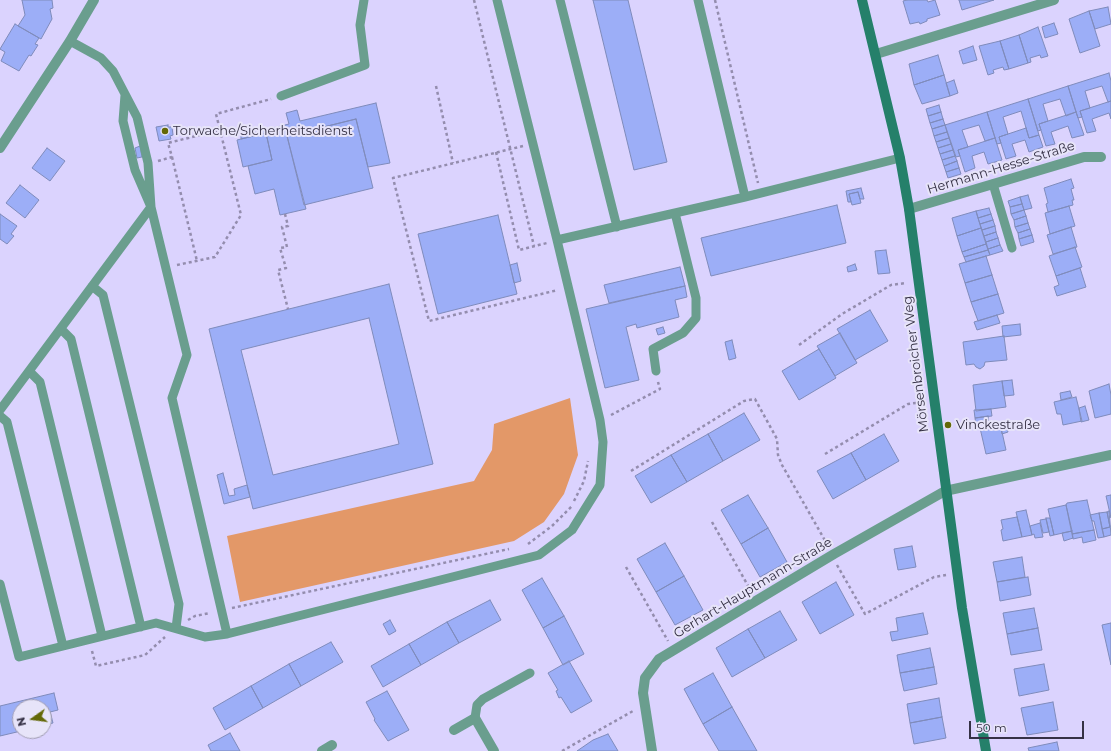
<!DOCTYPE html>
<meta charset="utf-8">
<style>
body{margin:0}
#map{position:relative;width:1111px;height:751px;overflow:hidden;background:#dbd3fe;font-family:Montserrat,sans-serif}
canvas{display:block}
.north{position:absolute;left:12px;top:699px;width:40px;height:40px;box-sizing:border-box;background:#e7e4f9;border:1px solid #a09cb1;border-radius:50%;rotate:256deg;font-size:11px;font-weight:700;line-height:16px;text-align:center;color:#353145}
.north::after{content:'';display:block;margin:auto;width:14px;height:18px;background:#636807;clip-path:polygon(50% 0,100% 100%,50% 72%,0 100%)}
.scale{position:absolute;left:969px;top:721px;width:115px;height:18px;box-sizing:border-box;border:2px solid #353145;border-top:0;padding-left:5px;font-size:12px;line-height:14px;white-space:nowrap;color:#353145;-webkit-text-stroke:3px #e7e4f9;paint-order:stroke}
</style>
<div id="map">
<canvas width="1111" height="751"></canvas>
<div class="north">N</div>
<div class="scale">50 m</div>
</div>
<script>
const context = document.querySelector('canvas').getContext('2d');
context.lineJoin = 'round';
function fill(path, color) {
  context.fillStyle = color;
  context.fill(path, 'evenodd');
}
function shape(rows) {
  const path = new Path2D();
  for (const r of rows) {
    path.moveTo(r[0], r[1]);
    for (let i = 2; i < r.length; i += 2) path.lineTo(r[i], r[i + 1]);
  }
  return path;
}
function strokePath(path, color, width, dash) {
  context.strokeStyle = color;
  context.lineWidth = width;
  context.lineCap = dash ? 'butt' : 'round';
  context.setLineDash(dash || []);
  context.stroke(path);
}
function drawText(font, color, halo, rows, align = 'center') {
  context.font = font + ' Montserrat,sans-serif';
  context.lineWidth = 4;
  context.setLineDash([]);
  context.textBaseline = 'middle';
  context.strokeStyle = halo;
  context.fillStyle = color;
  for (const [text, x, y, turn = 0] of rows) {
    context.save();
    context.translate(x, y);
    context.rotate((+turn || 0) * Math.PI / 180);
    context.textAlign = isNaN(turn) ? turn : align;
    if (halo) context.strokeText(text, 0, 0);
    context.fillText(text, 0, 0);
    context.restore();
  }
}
fill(shape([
 [570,398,578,455,564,494,544,522,514,541,240,602,227,536,474,481,492,450,494,424]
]), '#e39868');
const building = shape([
 [22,0,52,0,53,8,50,9,52,19,41,39,18,26,25,15,22,0],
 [593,0,628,0,667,162,634,170,593,0],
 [907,0,927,0,928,2,935,0,940,15,927,19,927,21,920,24,919,22,910,24,903,1,907,0],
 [959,0,994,0,962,10,959,0],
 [1108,7,1111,24,1095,29,1089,11,1108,7],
 [1089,11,1100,46,1080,53,1069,19,1089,11],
 [1054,23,1058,34,1045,38,1042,27,1054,23],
 [15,24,39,38,35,44,38,45,31,56,29,55,19,71,1,61,5,52,0,49,15,24],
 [1038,27,1048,56,1041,58,1040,55,1030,58,1031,62,1028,63,1019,35,1038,27],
 [1019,35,1028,63,1009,69,1000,41,1019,35],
 [1000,41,1009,69,1004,70,1003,67,993,70,994,73,988,75,979,46,1000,41],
 [973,46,977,60,963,64,959,51,973,46],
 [938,55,944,75,914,85,909,64,938,55],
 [1109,73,1111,81,1111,101,1108,102,1102,86,1085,91,1090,108,1080,111,1082,117,1078,118,1068,86,1109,73],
 [944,75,950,96,922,104,914,85,944,75],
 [954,80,958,93,950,96,946,83,954,80],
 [1068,86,1076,112,1066,116,1060,99,1043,104,1048,121,1039,124,1041,130,1038,131,1028,99,1068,86],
 [1028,99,1039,135,1029,138,1021,111,1003,117,1008,134,999,137,1001,143,997,144,987,112,1028,99],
 [1111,101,1111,119,1109,113,1092,119,1096,131,1087,133,1080,111,1111,101],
 [376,103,390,163,368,167,356,119,287,136,306,209,280,215,274,189,255,194,248,166,272,160,266,133,241,139,241,136,289,124,286,113,297,110,300,121,376,103],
 [939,105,941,112,928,116,926,109,939,105],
 [941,112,943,119,930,123,928,116,941,112],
 [987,112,995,138,985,141,979,125,962,130,968,147,958,150,960,156,956,157,945,125,987,112],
 [1076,112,1084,135,1072,138,1068,126,1051,132,1055,144,1046,146,1039,124,1076,112],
 [356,119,373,188,304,205,287,136,356,119],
 [943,119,945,125,932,129,930,123,943,119],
 [168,125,168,127,172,127,173,135,170,136,171,139,159,141,156,127,168,125],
 [945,125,947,132,934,136,932,129,945,125],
 [1026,128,1029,138,1039,135,1043,147,1029,152,1025,140,1012,144,1016,156,1006,159,999,137,1026,128],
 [947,132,949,138,936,142,934,136,947,132],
 [266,133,272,160,243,167,237,140,266,133],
 [949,138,951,144,938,148,936,142,949,138],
 [995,138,1002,160,988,164,984,152,972,156,975,168,965,172,958,150,995,138],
 [951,144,953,150,940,154,938,148,951,144],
 [140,146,142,157,137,158,135,148,140,146],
 [47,148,65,161,50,181,32,168,47,148],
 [953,150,955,156,942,160,940,154,953,150],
 [955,156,957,161,944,166,942,160,955,156],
 [957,161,959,168,946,172,944,166,957,161],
 [959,168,961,174,948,178,946,172,959,168],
 [1071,179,1074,188,1071,189,1074,200,1072,200,1073,205,1048,212,1046,204,1048,203,1044,188,1071,179],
 [20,185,39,200,25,218,6,203,20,185],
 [861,188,864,199,860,199,858,192,849,194,851,202,848,202,846,191,861,188],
 [858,192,861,203,852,205,849,194,858,192],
 [1028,195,1032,208,1024,210,1020,197,1028,195],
 [1020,197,1022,204,1010,207,1008,201,1020,197],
 [1022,204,1024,210,1011,214,1010,207,1022,204],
 [837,205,846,243,711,276,701,238,837,205],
 [1069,206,1075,226,1050,234,1045,213,1069,206],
 [989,208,991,214,978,218,976,211,989,208],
 [1024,210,1026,216,1014,220,1011,214,1024,210],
 [976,211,981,228,957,236,952,218,976,211],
 [0,214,17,226,11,234,14,236,7,244,0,239,0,214],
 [991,214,993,220,980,224,978,218,991,214],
 [498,215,517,294,438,314,418,234,498,215],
 [1026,216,1028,223,1015,227,1014,220,1026,216],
 [993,220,995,226,982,230,980,224,993,220],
 [1028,223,1030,229,1018,233,1015,227,1028,223],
 [995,226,996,232,984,236,982,230,995,226],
 [1071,227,1077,247,1053,254,1047,235,1071,227],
 [981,228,986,244,962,252,957,236,981,228],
 [1030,229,1032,235,1019,239,1018,233,1030,229],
 [996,232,998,238,986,242,984,236,996,232],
 [1032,235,1034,242,1021,246,1019,239,1032,235],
 [998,238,1000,245,988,249,986,242,998,238],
 [986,244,988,250,964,257,962,252,986,244],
 [1000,245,1003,251,990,255,988,249,1000,245],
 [1075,247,1082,267,1056,276,1049,256,1075,247],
 [886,250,890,273,878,274,875,251,886,250],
 [988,250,990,255,966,262,964,257,988,250],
 [986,256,992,275,965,283,959,264,986,256],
 [517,263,521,281,514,283,510,265,517,263],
 [855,264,857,270,848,272,847,267,855,264],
 [680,267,685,286,609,303,604,285,680,267],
 [1080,268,1086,287,1057,296,1054,287,1059,285,1056,276,1080,268],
 [992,275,998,294,971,302,965,283,992,275],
 [389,284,433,464,253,509,209,329,389,284],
 [369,318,399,444,273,475,241,350,369,318],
 [685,286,687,297,675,300,679,317,637,328,636,324,626,327,639,380,605,388,586,309,685,286],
 [998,294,1004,313,978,321,971,302,998,294],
 [870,310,888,341,855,360,837,329,870,310],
 [997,315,1000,323,977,330,974,322,997,315],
 [1020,324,1021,335,1003,337,1002,326,1020,324],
 [663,327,665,333,658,335,656,329,663,327],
 [840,333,857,363,835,376,817,346,840,333],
 [1004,336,1007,360,985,362,984,366,980,369,976,367,974,364,966,365,963,342,1004,336],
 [732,340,736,358,729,360,725,342,732,340],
 [819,349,836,378,799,400,782,371,819,349],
 [1012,380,1014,395,1004,396,1002,381,1012,380],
 [1002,381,1006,407,976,411,973,385,1002,381],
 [1109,384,1111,395,1111,414,1095,418,1089,391,1109,384],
 [1070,391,1072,397,1061,400,1060,393,1070,391],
 [1076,397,1082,421,1063,425,1061,414,1057,414,1054,402,1076,397],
 [1085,406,1089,420,1081,422,1079,408,1085,406],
 [991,409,992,416,975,418,974,410,991,409],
 [744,413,760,440,723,461,708,434,744,413],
 [988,416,989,423,976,425,975,418,988,416],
 [1005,422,1008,432,1002,434,1000,423,1005,422],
 [1000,423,1006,450,986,454,980,428,1000,423],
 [708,434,723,461,687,482,671,455,708,434],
 [884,434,899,461,866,480,851,453,884,434],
 [851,453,866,480,833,499,817,471,851,453],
 [671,455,687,482,651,503,635,476,671,455],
 [223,473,229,496,235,495,234,489,247,485,250,497,224,504,217,475,223,473],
 [748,495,768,528,741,544,721,510,748,495],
 [1111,495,1111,518,1106,496,1111,495],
 [1087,500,1094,530,1072,534,1066,505,1067,503,1087,500],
 [1066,505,1072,531,1054,535,1048,509,1066,505],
 [1026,510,1032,535,1022,537,1016,512,1026,510],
 [1109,511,1111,535,1104,537,1102,529,1110,527,1107,512,1109,511],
 [1107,512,1110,527,1102,529,1099,513,1107,512],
 [1099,513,1104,537,1098,538,1094,521,1092,521,1090,515,1099,513],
 [1017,517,1022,537,1003,541,1001,530,1003,529,1001,520,1017,517],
 [1046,518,1050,518,1054,535,1050,536,1046,518],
 [1046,519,1049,532,1043,533,1040,520,1046,519],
 [1040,523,1043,537,1035,538,1034,534,1032,535,1030,526,1040,523],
 [768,528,787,562,760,577,741,544,768,528],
 [1094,530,1096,540,1083,543,1082,537,1073,539,1072,534,1094,530],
 [1072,531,1073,538,1064,541,1062,533,1072,531],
 [665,543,684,576,656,592,637,559,665,543],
 [912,546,916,567,898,570,894,549,912,546],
 [1022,557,1025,577,997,582,993,562,1022,557],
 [684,576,703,610,675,625,656,592,684,576],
 [1028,577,1031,595,1000,601,997,582,1028,577],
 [542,578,564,616,543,628,522,590,542,578],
 [836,582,854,615,820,634,802,602,836,582],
 [490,600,501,620,459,643,447,622,490,600],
 [1034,608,1038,628,1007,634,1003,613,1034,608],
 [780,611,797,640,765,658,748,629,780,611],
 [923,613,928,634,892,641,890,632,898,631,896,618,923,613],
 [564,616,584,654,563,665,543,628,564,616],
 [390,620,396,631,389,635,383,624,390,620],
 [447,622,459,643,421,665,409,644,447,622],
 [1111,623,1111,665,1102,625,1111,623],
 [1038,628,1042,650,1011,655,1007,634,1038,628],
 [748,629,765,658,732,677,716,648,748,629],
 [331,642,343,662,301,686,289,664,331,642],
 [409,644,421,665,383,687,371,666,409,644],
 [930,648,934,667,900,673,897,655,930,648],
 [569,661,592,701,571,713,561,697,559,698,556,691,558,690,548,673,569,661],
 [289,664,301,686,263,708,251,686,289,664],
 [1044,664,1049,690,1019,696,1014,669,1044,664],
 [934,667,937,684,904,691,900,673,934,667],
 [713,673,732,707,703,724,684,689,713,673],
 [251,686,263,708,225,730,213,708,251,686],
 [387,691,409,730,388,741,374,720,375,719,366,702,387,691],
 [54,693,58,710,50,712,53,723,44,725,44,707,20,707,21,731,0,736,0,706,54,693],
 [939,698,942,717,910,723,907,704,939,698],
 [1053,702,1058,730,1027,735,1021,708,1053,702],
 [732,707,757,751,719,751,703,724,732,707],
 [942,717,946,738,914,744,910,723,942,717],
 [230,733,240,751,211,751,208,745,230,733],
 [608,734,618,751,577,751,593,740,608,734],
 [1057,742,1059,751,1029,751,1028,748,1057,742]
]);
fill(building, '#9caef7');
strokePath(building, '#7f8bbb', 1);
strokePath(shape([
 [474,0,534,246],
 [715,0,758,183],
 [436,86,453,163],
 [523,146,393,178,429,321,558,290],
 [496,152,519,250,547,243],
 [172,157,197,261],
 [158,161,172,157,168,143,220,130,216,114,271,99],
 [285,214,288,226,282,227,287,247,280,248,286,268,278,270,288,309],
 [177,265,215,257,241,215,220,130],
 [799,345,842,314,891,285,906,283],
 [611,415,660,389,658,382],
 [825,454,908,404,923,402],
 [631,471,744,401,755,399,777,439,778,455,782,465,827,544],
 [574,501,584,481,588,461],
 [712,522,751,591],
 [528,544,552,526,572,506],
 [837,565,865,614,934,577,946,575],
 [626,567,668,641],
 [232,608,509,549],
 [188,620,195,616,210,613],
 [92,651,96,666,145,655,165,637],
 [562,751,633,711]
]), '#948dae', 2.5, [3, 3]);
strokePath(shape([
 [497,0,557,240],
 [560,0,617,227],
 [698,0,745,197],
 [70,41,101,58,113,71,137,117,148,163,151,207,187,355,172,398,227,634,539,555,572,530,600,485,603,442,600,420,557,240,745,197,900,158],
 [281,96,365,65,360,25,364,0],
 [993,184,1012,248],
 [92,286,103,295,179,604,176,628],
 [61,329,71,339,141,627],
 [29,371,40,382,102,636],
 [656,371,653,349,683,333,696,318,696,298,675,213],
 [0,410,151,207,135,170,123,121,125,95],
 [0,416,7,422,63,646],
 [0,584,19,657,156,623,205,637,227,634],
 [475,718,477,705,483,699,530,673]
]), '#6a9e8e', 9);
strokePath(shape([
 [876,54,1054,0],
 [0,148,70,41,94,0],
 [909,209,1084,157,1101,157],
 [454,730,475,718,494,751],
 [322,751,332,745],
 [652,751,643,693,645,678,659,659,834,554,945,491,1111,455]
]), '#6a9e8e', 10);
strokePath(shape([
 [862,0,900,158,909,209,962,608,986,751]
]), '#25806a', 10);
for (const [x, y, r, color] of [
 [165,131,4,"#636807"],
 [948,425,4,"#636807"]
]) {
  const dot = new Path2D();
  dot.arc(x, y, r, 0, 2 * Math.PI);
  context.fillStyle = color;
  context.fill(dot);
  strokePath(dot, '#e7e4f9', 1.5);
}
drawText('13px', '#353145', '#e7e4f9', [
 ["Torwache/Sicherheitsdienst",173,131],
 ["Vinckestraße",956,425]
], 'left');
drawText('13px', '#353145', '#e7e4f9', [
 ["Hermann-Hesse-Straße",1001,168,-17],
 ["Mörsenbroicher Weg",916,364,-97],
 ["Gerhart-Hauptmann-Straße",753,588,-31]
]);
</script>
